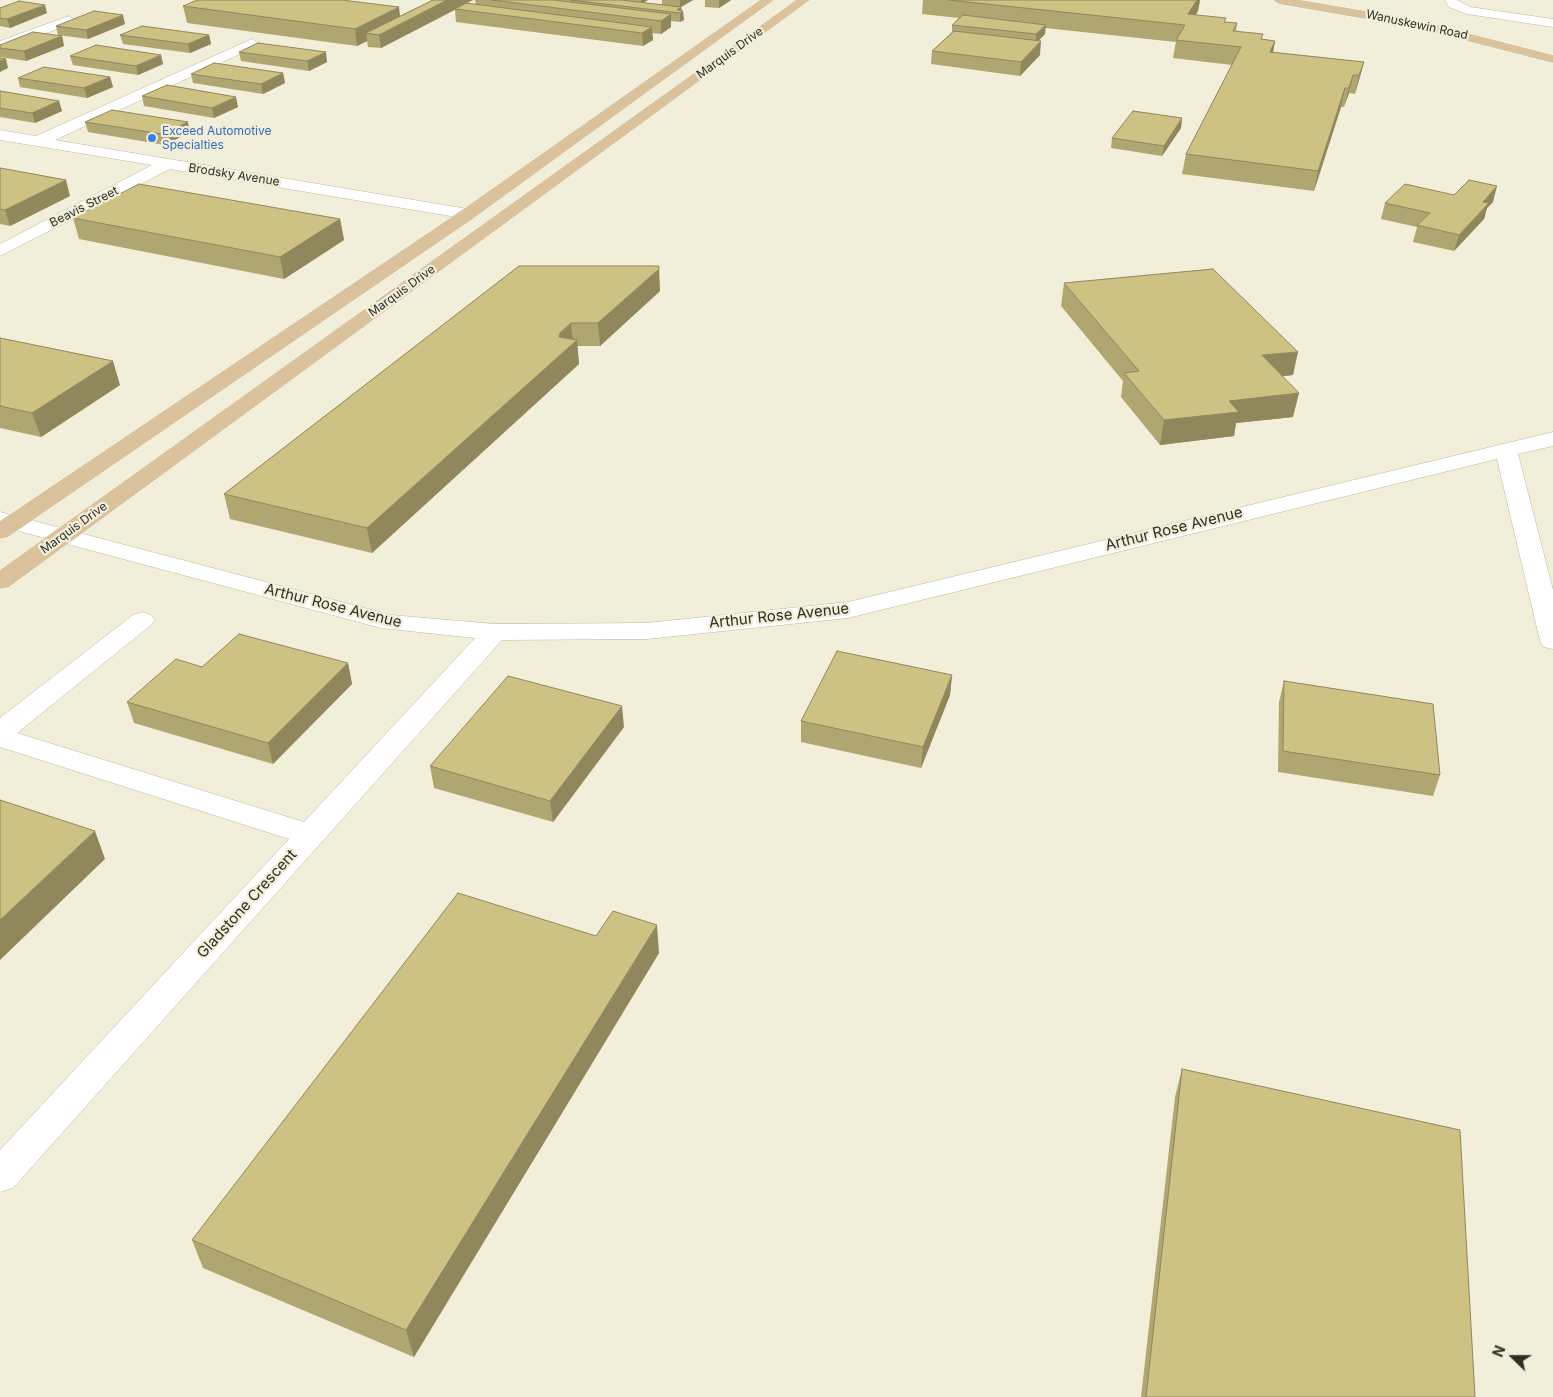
<!DOCTYPE html>
<style>
body{margin:0}
#map{position:relative;width:1553px;height:1397px;overflow:hidden;background:#f1eeda;font-family:Inter,sans-serif}
canvas{display:block}
.north{position:absolute;left:1488px;top:1332px;width:50px;height:50px;-webkit-text-stroke:4px #f1eeda;paint-order:stroke;rotate:292deg;font-size:14px;font-weight:700;line-height:20px;text-align:center;color:#2f2e26}
.north::after{content:'';display:block;margin:auto;width:18px;height:22px;background:#2f2e26;clip-path:polygon(50% 0,100% 100%,50% 72%,0 100%)}
</style>
<div id="map">
<canvas width="1553" height="1397"></canvas>
<div class="north">N</div>
</div>
<script>
const context = document.querySelector('canvas').getContext('2d');
context.lineJoin = 'round';
function shape(rows) {
  const path = new Path2D();
  for (const r of rows) {
    path.moveTo(r[0], r[1]);
    for (let i = 2; i < r.length; i += 2) path.lineTo(r[i], r[i + 1]);
  }
  return path;
}
function strokePath(path, color, width, dash) {
  context.strokeStyle = color;
  context.lineWidth = width;
  context.lineCap = dash ? 'butt' : 'round';
  context.setLineDash(dash || []);
  context.stroke(path);
}
function fill(path, color) {
  context.fillStyle = color;
  context.fill(path, 'evenodd');
}
function drawText(font, color, halo, rows, align = 'center') {
  context.font = font + ' Inter,sans-serif';
  context.lineWidth = 4.5;
  context.setLineDash([]);
  context.textBaseline = 'middle';
  context.strokeStyle = halo;
  context.fillStyle = color;
  for (const [text, x, y, turn = 0] of rows) {
    context.save();
    context.translate(x, y);
    context.rotate((+turn || 0) * Math.PI / 180);
    context.textAlign = isNaN(turn) ? turn : align;
    if (halo) context.strokeText(text, 0, 0);
    context.fillText(text, 0, 0);
    context.restore();
  }
}
const minor = shape([
 [1445,0,1457,0,1470,7,1553,19,1553,27,1467,14,1449,7,1445,0],
 [69,16,75,20,74,23,0,50,0,41,69,16],
 [252,39,259,43,257,46,55,140,468,209,474,210,477,214,474,218,468,219,170,169,0,256,0,244,152,165,0,140,0,130,36,136,252,39],
 [1553,432,1553,446,1518,454,1553,590,1553,649,1544,647,1540,641,1497,459,848,618,647,639,502,640,13,1188,0,1192,0,1150,289,839,0,747,0,718,133,615,142,612,151,615,155,620,151,625,17,733,304,822,475,638,381,628,0,526,0,512,391,615,495,624,647,623,848,602,1553,432]
]);
const major = shape([
 [760,0,774,0,474,218,8,537,0,539,0,521,462,210,760,0],
 [796,0,810,0,9,587,0,589,0,570,796,0],
 [1273,0,1301,0,1413,19,1553,55,1553,63,1412,27,1279,4,1273,0]
]);
strokePath(minor, '#bab6a3', 1);
strokePath(major, '#fff', 1);
fill(minor, '#fff');
fill(major, '#dac29d');
fill(shape([
 [433,0,473,0,466,3,476,5,475,0,648,0,643,3,662,5,662,0,693,0,681,7,684,20,680,22,671,21,671,27,661,34,652,33,653,40,643,46,456,22,455,10,381,48,368,47,367,41,357,46,187,23,183,6,400,16],
 [705,0,731,0,719,8,705,7],
 [923,0,1200,0,1198,11,1196,15,1226,22,1237,23,1236,31,1262,39,1275,41,1273,52,1364,62,1359,80,1355,94,1349,93,1344,107,1341,107,1314,191,1182,174,1186,154,1232,65,1173,58,1176,42,1045,28,1045,34,1038,41,1040,55,1020,76,931,64,932,51,952,32,952,25,959,18,922,14],
 [0,8,47,13,10,28,0,26],
 [125,24,88,39,58,35,56,26],
 [120,35,209,35,211,44,190,53,123,44],
 [62,36,64,46,26,61,0,57,0,45],
 [239,52,327,62,309,71,241,61],
 [161,55,163,64,138,75,73,65,70,56],
 [283,73,285,83,263,94,193,83,191,74],
 [110,77,113,87,87,98,20,87,18,78],
 [0,91,59,101,62,111,35,123,0,117],
 [142,96,238,107,214,118,144,106],
 [1182,118,1181,128,1162,156,1111,148,1112,138],
 [85,122,190,132,165,145,88,132],
 [0,168,70,196,10,226,0,224],
 [1454,195,1493,202,1487,208,1484,219,1454,251,1413,242,1417,227,1381,219,1385,203],
 [73,218,340,219,344,240,284,279,79,239],
 [519,266,660,288,660,291,600,346,577,346,579,364,372,553,230,519,224,494],
 [1064,283,1293,375,1282,376,1293,417,1236,423,1234,436,1160,445,1121,397,1123,381,1061,306],
 [0,338,120,385,41,437,0,428],
 [348,663,352,684,273,764,134,723,127,702,202,667],
 [952,675,950,695,921,768,801,742,801,721],
 [1284,681,1440,775,1433,796,1278,772,1279,702],
 [624,727,553,822,434,788,430,766],
 [659,953,414,1357,203,1268,192,1240],
 [1182,1069,1475,1397,1141,1397,1175,1097]
]), '#b0a672');
fill(shape([
 [447,0,473,0,381,48,379,35,366,33,367,41,357,46,355,29,399,7,401,24],
 [641,0,648,0,641,4],
 [680,0,693,0,681,7,682,12,683,11,684,20,680,22,680,13,677,10,680,8],
 [719,0,731,0,719,8],
 [1197,0,1200,0,1198,11,1185,31,1188,14],
 [45,5,47,13,10,28,7,19],
 [671,14,671,27,661,34,661,21],
 [123,15,125,24,88,39,86,30],
 [1046,25,1045,34,1036,43,1036,34],
 [652,27,653,40,643,46,642,33],
 [209,35,211,44,190,53,188,44],
 [62,36,64,46,26,61,24,51],
 [1041,41,1040,55,1020,76,1021,62],
 [1275,41,1272,58,1270,52],
 [326,52,327,62,309,71,307,61],
 [161,55,163,64,138,75,136,66],
 [6,59,8,68,0,72,0,61],
 [1364,62,1359,80,1355,94,1359,75],
 [283,73,285,83,263,94,261,84],
 [1353,75,1349,93,1344,107,1349,88],
 [110,77,113,87,87,98,84,88],
 [1345,88,1341,107,1314,191,1318,171],
 [236,97,238,107,214,118,212,108],
 [59,101,62,111,35,123,32,113],
 [1182,118,1181,128,1162,156,1164,146],
 [188,122,190,132,165,145,162,134],
 [66,180,70,196,10,226,5,210],
 [1497,186,1493,202,1487,208,1484,219,1454,251,1459,235,1483,202],
 [340,219,344,240,284,279,280,257],
 [659,266,660,291,600,346,598,323],
 [571,323,573,344,577,340,579,364,372,553,367,528,559,337,560,333],
 [1298,352,1293,375,1257,379,1262,355],
 [113,361,120,385,41,437,32,413],
 [1299,393,1293,417,1236,423,1234,436,1160,445,1164,420,1229,401],
 [348,663,352,684,273,764,268,743],
 [952,675,950,695,921,768,923,747],
 [622,706,624,727,553,822,550,801],
 [95,831,105,859,0,960,0,920],
 [657,925,659,953,414,1357,406,1330]
]), '#90875c');
const building = shape([
 [197,0,342,0,399,7,355,29,183,6,197,0],
 [433,0,447,0,379,35,366,33,433,0],
 [492,0,553,0,671,14,661,21,492,0],
 [571,0,621,0,681,7,677,10,683,11,680,13,571,0],
 [949,0,1197,0,1188,14,1226,18,1224,22,1237,23,1233,31,1263,34,1261,39,1275,41,1270,52,1364,62,1359,75,1353,75,1349,88,1345,88,1318,171,1186,154,1241,47,1176,40,1185,25,949,0],
 [19,1,45,5,7,19,0,18,0,8,19,1],
 [466,3,652,27,642,33,455,9,466,3],
 [94,11,123,15,86,30,56,26,94,11],
 [963,15,1046,25,1036,34,952,25,963,15],
 [142,26,209,35,188,44,120,35,142,26],
 [954,31,1041,41,1021,62,932,51,954,31],
 [33,32,62,36,24,51,0,48,0,45,33,32],
 [258,43,326,52,307,61,239,52,258,43],
 [96,45,161,55,136,66,70,56,96,45],
 [0,58,6,59,0,61,0,58],
 [214,63,283,73,261,84,191,74,214,63],
 [44,67,110,77,84,88,18,78,44,67],
 [167,85,236,97,212,108,142,96,167,85],
 [0,91,59,101,32,113,0,108,0,91],
 [112,110,188,122,162,134,85,122,112,110],
 [1133,111,1182,118,1164,146,1112,138,1133,111],
 [0,168,66,180,5,210,0,209,0,168],
 [1469,180,1497,186,1483,202,1489,203,1459,235,1417,225,1430,213,1385,203,1405,184,1454,195,1469,180],
 [139,184,340,219,280,257,73,218,139,184],
 [519,266,659,266,659,269,598,323,571,323,560,333,559,337,577,340,367,528,224,494,519,266],
 [1213,269,1298,352,1262,355,1299,393,1229,401,1239,412,1164,420,1124,373,1139,371,1064,283,1213,269],
 [0,338,113,361,32,413,0,406,0,338],
 [239,634,348,663,268,743,127,702,176,659,202,667,239,634],
 [837,651,952,675,923,747,801,721,837,651],
 [508,676,622,706,550,801,430,766,508,676],
 [1284,681,1433,704,1440,775,1283,751,1284,681],
 [0,800,95,831,0,920,0,800],
 [458,893,596,936,613,911,657,925,406,1330,192,1240,458,893],
 [1182,1069,1460,1130,1475,1397,1146,1397,1182,1069]
]);
fill(building, '#cdc184');
strokePath(building, '#90875c', 1);
for (const [x, y, r, color] of [
 [152,138,5,"#3f7fe0"]
]) {
  const dot = new Path2D();
  dot.arc(x, y, r, 0, 2 * Math.PI);
  context.fillStyle = color;
  context.fill(dot);
  strokePath(dot, '#f1eeda', 2);
}
drawText('12px', '#2f2e26', '#f1eeda', [
 ["Wanuskewin Road",1417,25,12],
 ["Marquis Drive",730,53,-36],
 ["Brodsky Avenue",234,175,9],
 ["Beavis Street",84,207,-27],
 ["Marquis Drive",402,291,-36],
 ["Marquis Drive",74,528,-36]
]);
drawText('12px', '#366cbe', '#f1eeda', [
 ["Exceed Automotive",162,131],
 ["Specialties",162,145]
], 'left');
drawText('15px', '#2f2e26', '#f1eeda', [
 ["Arthur Rose Avenue",1174,529,-14],
 ["Arthur Rose Avenue",333,606,14],
 ["Arthur Rose Avenue",779,616,-6],
 ["Gladstone Crescent",247,904,-48]
]);
</script>
